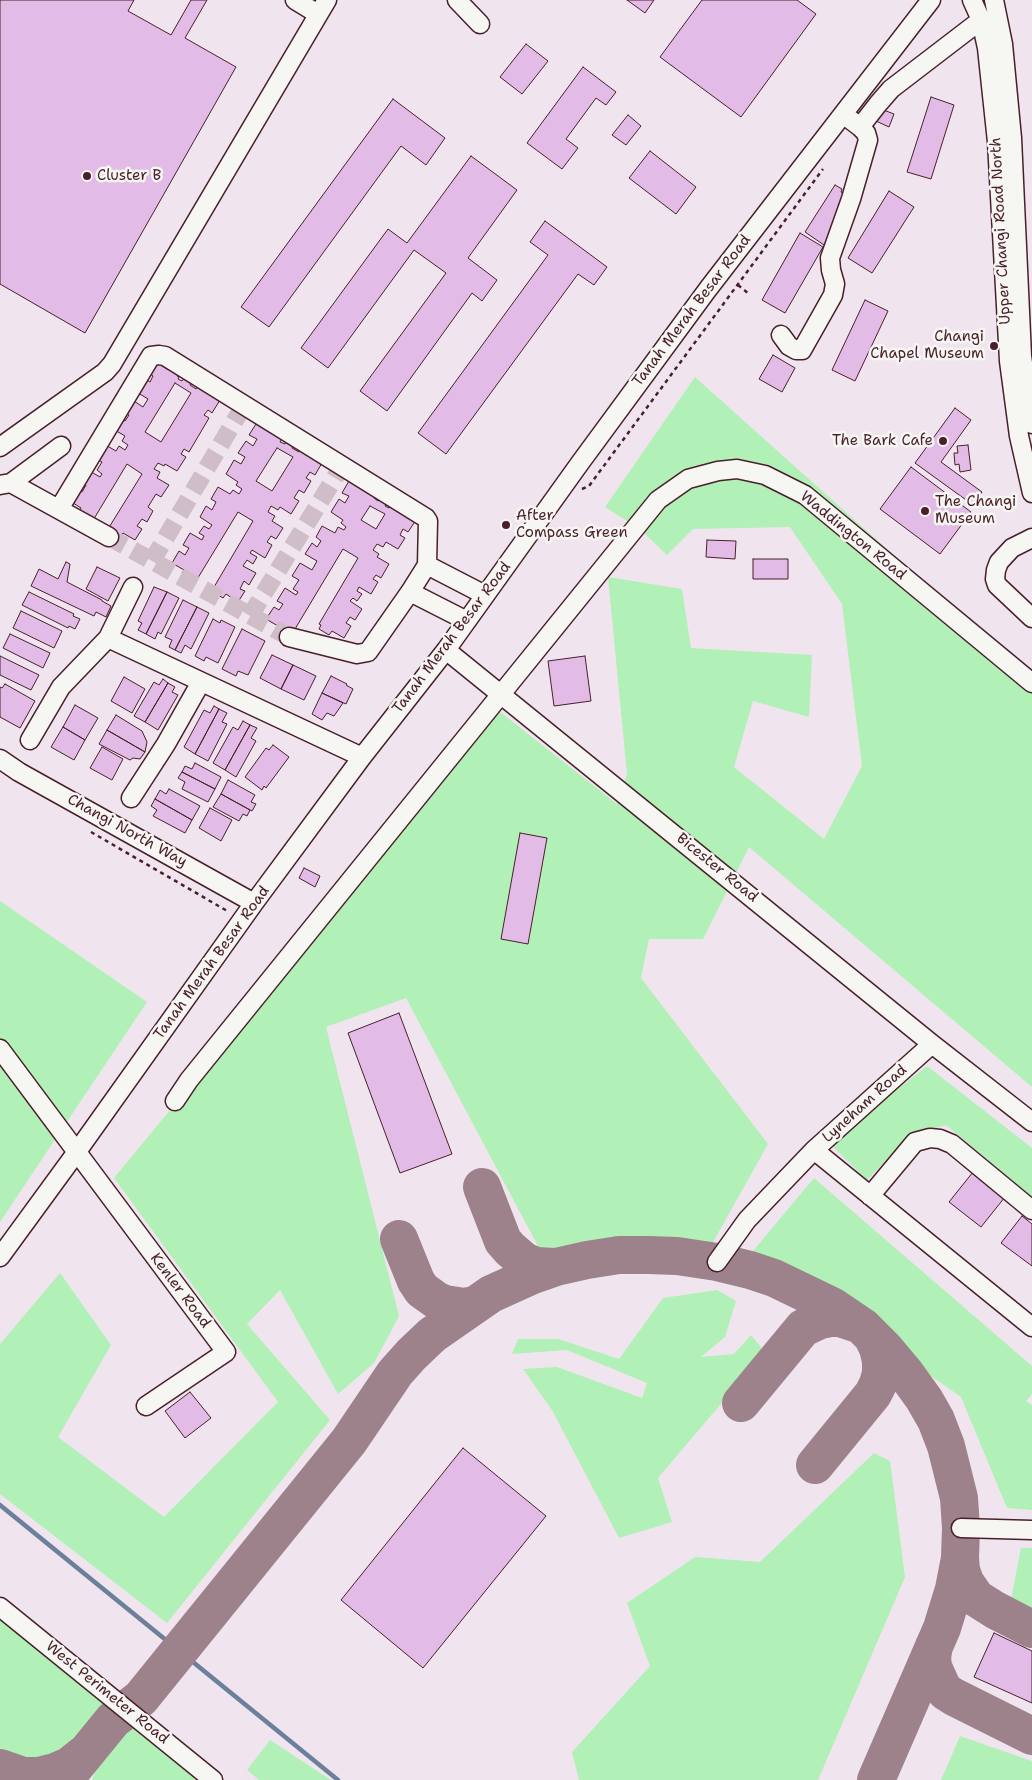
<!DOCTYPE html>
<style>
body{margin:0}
canvas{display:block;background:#f0e5ee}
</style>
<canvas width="1032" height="1780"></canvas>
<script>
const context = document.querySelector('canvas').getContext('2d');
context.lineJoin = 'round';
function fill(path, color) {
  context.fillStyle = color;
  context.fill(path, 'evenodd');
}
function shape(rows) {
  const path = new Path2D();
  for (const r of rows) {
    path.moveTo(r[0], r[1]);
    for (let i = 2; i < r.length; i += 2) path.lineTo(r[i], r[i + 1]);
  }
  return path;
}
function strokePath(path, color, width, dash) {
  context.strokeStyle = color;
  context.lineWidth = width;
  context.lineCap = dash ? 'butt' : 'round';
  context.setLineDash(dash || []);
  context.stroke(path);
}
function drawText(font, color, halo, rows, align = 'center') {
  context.font = font + ' "Shantell Sans",sans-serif';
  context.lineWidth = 5;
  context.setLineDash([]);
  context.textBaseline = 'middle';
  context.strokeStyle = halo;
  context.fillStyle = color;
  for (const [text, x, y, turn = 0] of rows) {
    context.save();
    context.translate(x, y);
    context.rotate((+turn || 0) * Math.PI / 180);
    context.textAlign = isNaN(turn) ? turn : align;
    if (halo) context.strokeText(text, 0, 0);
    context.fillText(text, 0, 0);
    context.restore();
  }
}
fill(shape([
 [695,377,1032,679,1032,1087,749,847,703,939,649,939,641,978,768,1144,712,1244,539,1248,406,998,326,1027,399,1316,374,1363,338,1394,280,1290,247,1324,330,1420,167,1623,0,1494,0,1344,60,1273,111,1345,58,1437,164,1517,278,1402,114,1178,499,711,617,804,627,774,608,577,682,589,691,648,812,655,809,717,753,701,734,767,824,839,862,766,842,604,790,527,693,529,667,555,641,530,605,507],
 [0,901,147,1002,0,1222],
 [927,1066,1032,1148,1032,1197,946,1125,909,1136,867,1180,829,1143],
 [814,1178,1032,1366,1032,1394,1026,1401,1032,1405,1032,1510,1007,1508,961,1397,753,1251],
 [717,1290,736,1301,725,1337,701,1357,734,1354,751,1335,765,1352,658,1478,672,1522,619,1538,552,1410,523,1369,557,1367,642,1398,647,1383,567,1350,512,1354,518,1339,558,1339,619,1359,663,1298],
 [874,1453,890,1461,905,1577,818,1780,579,1780,572,1752,650,1666,627,1603,695,1557,760,1562],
 [1021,1548,1032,1548,1032,1609,1011,1599],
 [0,1620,108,1704,80,1738,64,1749,47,1758,32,1760,15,1757,0,1750],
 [130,1723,200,1780,92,1780,98,1764],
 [960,1736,1032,1761,1032,1780,941,1780],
 [270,1740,331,1780,259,1780,247,1770]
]), '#b1f0b7');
strokePath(shape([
 [0,1505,338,1780]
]), '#6d809b', 4.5);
strokePath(shape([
 [482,1187,503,1241,510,1249,524,1261,536,1266,556,1267],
 [399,1239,416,1281,422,1290,436,1300,445,1304,464,1307,475,1305],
 [741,1403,803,1328,820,1320,830,1318,840,1318,858,1324],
 [815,1465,873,1394,878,1384,881,1373,881,1361,878,1348,872,1336],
 [960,1558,961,1570,965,1582,976,1598,995,1610,1032,1629],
 [934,1646,932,1657,933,1667,942,1687,946,1692,954,1697,1032,1736],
 [0,1768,23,1776,39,1776,55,1772,69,1766,84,1754],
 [64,1780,113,1720,141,1698,349,1441,395,1373,411,1355,432,1335,491,1294,533,1275,556,1267,587,1260,619,1255,648,1255,677,1256,717,1262,750,1270,774,1278,832,1306,863,1327,885,1349,906,1374,924,1399,936,1420,946,1446,959,1498,961,1528,960,1558,954,1589,942,1628,876,1780]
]), '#9d828c', 38);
const building = shape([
 [0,0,134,0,128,11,171,35,191,0,207,0,185,38,236,67,85,333,0,284,0,0],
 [627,0,654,0,645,13,627,0],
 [702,0,797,0,816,14,741,117,660,57,702,0],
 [526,44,548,61,522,94,500,77,526,44],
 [583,67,616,92,606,105,596,98,566,139,578,148,562,169,527,143,583,67],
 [931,97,954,105,931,179,907,172,931,97],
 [393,99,445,138,426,165,401,146,269,327,241,307,393,99],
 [881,109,894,114,889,127,876,121,881,109],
 [628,115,641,126,626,145,612,135,628,115],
 [650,151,696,187,676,214,629,178,650,151],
 [471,156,517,190,468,258,497,280,482,301,472,293,387,411,360,391,446,273,414,250,328,368,301,348,388,229,407,243,471,156],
 [835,185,842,189,841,192,849,197,846,211,824,245,805,232,835,185],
 [889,191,914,207,872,273,848,258,889,191],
 [545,221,607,267,594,285,578,274,446,454,418,433,548,255,530,242,545,221],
 [800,233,823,247,785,313,762,300,800,233],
 [865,300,888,311,855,381,832,370,865,300],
 [773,355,795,368,782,392,759,379,773,355],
 [154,361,167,369,170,364,180,370,177,376,179,377,178,379,182,381,185,377,192,381,190,385,196,389,200,382,212,389,209,394,220,400,212,413,208,410,204,415,209,418,189,452,184,449,181,454,186,457,177,471,165,464,164,466,158,463,154,469,160,472,157,478,169,485,161,497,156,494,148,507,153,511,147,522,142,519,137,526,142,529,135,540,123,533,121,536,108,529,142,474,127,464,92,522,78,513,81,508,70,501,77,489,82,492,86,485,81,482,88,470,100,477,102,474,97,470,102,462,95,458,104,444,116,451,119,446,125,450,128,445,122,441,125,436,113,429,120,417,125,421,129,415,123,412,131,399,143,407,148,399,135,391,144,378,150,382,153,376,147,372,154,361],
 [175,383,191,393,161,442,145,432,175,383],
 [955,408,971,420,941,462,982,492,973,505,915,463,955,408],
 [256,424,269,432,272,427,282,433,279,438,281,440,280,442,285,444,287,440,294,444,292,448,299,452,303,445,322,463,315,475,310,472,306,478,311,481,304,493,299,490,294,498,299,501,291,514,280,507,278,510,271,506,268,512,275,516,272,521,283,528,276,539,271,536,267,542,272,545,265,558,252,550,250,553,257,557,253,564,247,560,243,566,256,573,249,585,244,581,240,589,245,591,238,602,226,594,223,598,213,592,216,588,214,587,253,521,238,512,196,581,182,573,184,570,172,563,179,551,185,555,189,548,183,545,190,533,202,540,204,536,199,533,204,526,209,529,212,525,200,517,206,506,212,510,216,502,211,499,218,487,230,494,233,490,239,494,242,489,236,485,238,482,226,474,234,460,241,464,245,457,238,453,246,441,253,446,257,439,249,435,256,424],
 [277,448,293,457,272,491,256,481,277,448],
 [968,445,971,470,960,472,959,464,955,465,954,453,958,453,957,446,968,445],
 [911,467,971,512,940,554,880,509,911,467],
 [349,481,375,496,374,498,378,501,381,497,388,501,385,506,389,508,391,504,416,520,408,532,403,529,400,535,405,538,398,549,386,542,383,547,377,544,373,550,379,554,377,557,389,564,381,578,376,575,373,579,378,582,371,594,359,587,357,591,362,594,357,601,353,598,350,601,362,609,355,620,350,617,346,623,351,626,344,638,332,631,329,635,319,629,321,625,319,624,358,558,343,549,292,634,286,636,276,630,278,626,266,619,274,607,279,610,283,604,277,601,285,588,296,595,298,592,293,589,299,580,292,576,300,563,312,570,317,561,305,554,312,543,317,547,321,541,316,537,322,526,335,533,338,527,344,530,346,527,341,523,343,520,331,512,339,499,345,503,349,496,342,493,349,481],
 [370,506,385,514,376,529,361,520,370,506],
 [707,540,736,541,735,559,706,557,707,540],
 [753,559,788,559,788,579,753,579,753,559],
 [66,562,70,564,67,582,102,600,102,601,111,606,106,617,96,612,94,616,31,586,39,569,58,579,66,562],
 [97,567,120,578,108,601,86,589,97,567],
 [154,587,167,592,146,634,138,630,142,623,138,621,154,587],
 [29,592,74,614,73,616,80,619,75,629,69,626,68,628,22,605,29,592],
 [167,592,179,598,161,634,158,632,155,639,146,634,167,592],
 [183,600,197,607,175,650,169,647,172,640,165,637,183,600],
 [197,607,209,613,191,649,185,645,181,653,175,650,197,607],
 [21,611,62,631,54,648,13,628,21,611],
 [213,619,220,623,221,620,235,627,218,663,206,657,204,661,195,656,213,619],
 [242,629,265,641,248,675,238,671,236,676,222,669,242,629],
 [10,634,50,653,43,668,3,648,10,634],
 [272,655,293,665,281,689,260,678,272,655],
 [0,656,39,675,31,690,0,675,0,656],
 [585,656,591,701,554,706,548,661,585,656],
 [293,665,316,676,304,700,281,689,293,665],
 [331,676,347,684,346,685,353,689,346,704,322,693,331,676],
 [124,677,145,689,132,713,111,701,124,677],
 [163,679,168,683,145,722,134,716,154,682,159,685,163,679],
 [168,683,175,687,172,692,178,695,158,730,145,722,168,683],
 [5,684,35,701,20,728,0,717,0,687,2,688,5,684],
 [322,693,343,703,334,716,327,713,322,720,312,714,322,693],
 [75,705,98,718,85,740,63,727,75,705],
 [214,706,219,709,195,754,184,747,204,710,210,713,214,706],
 [219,709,227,713,222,722,227,724,208,761,195,754,219,709],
 [116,715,142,731,147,742,145,752,107,730,116,715],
 [243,721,250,725,225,770,213,763,233,727,238,730,243,721],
 [250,725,257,728,251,738,256,741,236,777,225,770,250,725],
 [63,727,85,740,74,760,51,747,63,727],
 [107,730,145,752,140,759,133,758,130,760,99,744,107,730],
 [273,745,289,757,266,788,264,786,262,790,245,777,266,748,269,750,273,745],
 [102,747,123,759,112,780,90,768,102,747],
 [195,763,221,777,215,789,182,772,185,766,192,769,195,763],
 [182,772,215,789,208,802,182,789,185,782,178,778,182,772],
 [228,780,255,795,251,802,256,804,252,811,221,794,228,780],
 [169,789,200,806,192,820,155,799,160,790,166,794,169,789],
 [221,794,250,810,247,816,243,814,239,821,213,807,221,794],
 [155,799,192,820,185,833,153,816,157,810,151,806,155,799],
 [210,808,232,820,221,841,199,828,210,808],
 [520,833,547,838,528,944,501,939,520,833],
 [304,868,320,876,315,887,299,878,304,868],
 [399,1013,452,1154,400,1173,348,1033,399,1013],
 [973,1172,1005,1197,981,1227,949,1202,973,1172],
 [1022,1216,1032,1224,1032,1266,1001,1243,1022,1216],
 [190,1392,211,1418,185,1438,165,1411,190,1392],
 [463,1448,546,1516,423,1668,341,1600,463,1448],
 [994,1633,1032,1651,1032,1703,974,1677,994,1633]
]);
fill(building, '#e2bce6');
strokePath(building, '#4a1f2b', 1);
strokePath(shape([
 [109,537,289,637],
 [152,561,244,405],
 [250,616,342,466]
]), '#cfbdc7', 18, [18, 9]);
const minor = shape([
 [295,0,318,14],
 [457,0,480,24],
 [972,0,981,20,987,48,997,142,1009,361,1019,436,1032,493],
 [994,0,1003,44,1012,138,1022,356,1032,424],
 [860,127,878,104,891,89,981,20],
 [781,335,789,346,796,350,802,350,833,295,835,284,831,270,830,258,851,199,868,140,866,133,860,127,843,114],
 [0,447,105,372,112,364,327,0],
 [11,483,109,537],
 [0,485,11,483,61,446],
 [59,509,151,356,159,355,165,356,426,518,428,521,427,565,410,592,368,652,357,654,289,637],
 [1032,538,1012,548,999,562,996,570,995,579,997,585,1032,618],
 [427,565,485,595],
 [410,592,467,621],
 [108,638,362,757],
 [446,650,932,1044,1032,1122],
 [30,740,61,687,108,638,133,587],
 [0,759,19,772,254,903],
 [131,798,166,744,201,682],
 [0,1049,226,1352,146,1406],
 [175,1101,189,1080,658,500,688,479,718,471,737,469,765,475,805,495,1032,683],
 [814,1150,1032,1327],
 [870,1196,915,1142,930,1138,940,1139,952,1144,1032,1210],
 [0,1257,76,1153,254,903,362,757,446,650,580,463,708,289,931,0],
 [717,1262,747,1220,814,1150,932,1044],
 [961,1528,1032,1530],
 [0,1607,213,1780]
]);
strokePath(minor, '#4a1f2b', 21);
strokePath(shape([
 [738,285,749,294],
 [582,489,589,486,823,169],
 [91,832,229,912]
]), '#4a1f2b', 2.5, [4, 4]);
strokePath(minor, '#f6f6f2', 18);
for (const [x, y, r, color] of [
 [87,176,5,"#4a1f2b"],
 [994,346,5,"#4a1f2b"],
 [943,441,5,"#4a1f2b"],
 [925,511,5,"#4a1f2b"],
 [506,525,5,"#4a1f2b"]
]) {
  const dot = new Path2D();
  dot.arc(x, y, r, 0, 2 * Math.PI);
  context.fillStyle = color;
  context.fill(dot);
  strokePath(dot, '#f6f6f2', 2);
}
drawText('15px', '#4a1f2b', '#f6f6f2', [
 ["Cluster B",97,176],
 ["Changi",984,337,"right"],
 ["Chapel Museum",984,354,"right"],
 ["The Bark Cafe",933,441,"right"],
 ["The Changi",935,502],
 ["Museum",935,519],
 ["After",516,516],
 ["Compass Green",516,533]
], 'left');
drawText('15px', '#4a1f2b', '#f6f6f2', [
 ["Upper Changi Road North",1001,231,-93],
 ["Tanah Merah Besar Road",692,311,-53],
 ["Waddington Road",853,536,39],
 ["Tanah Merah Besar Road",452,638,-53],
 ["Changi North Way",127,831,29],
 ["Bicester Road",717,868,39],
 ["Tanah Merah Besar Road",212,963,-54],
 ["Lyneham Road",865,1104,-42],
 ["Kenler Road",180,1291,53],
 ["West Perimeter Road",107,1693,39]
]);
</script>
